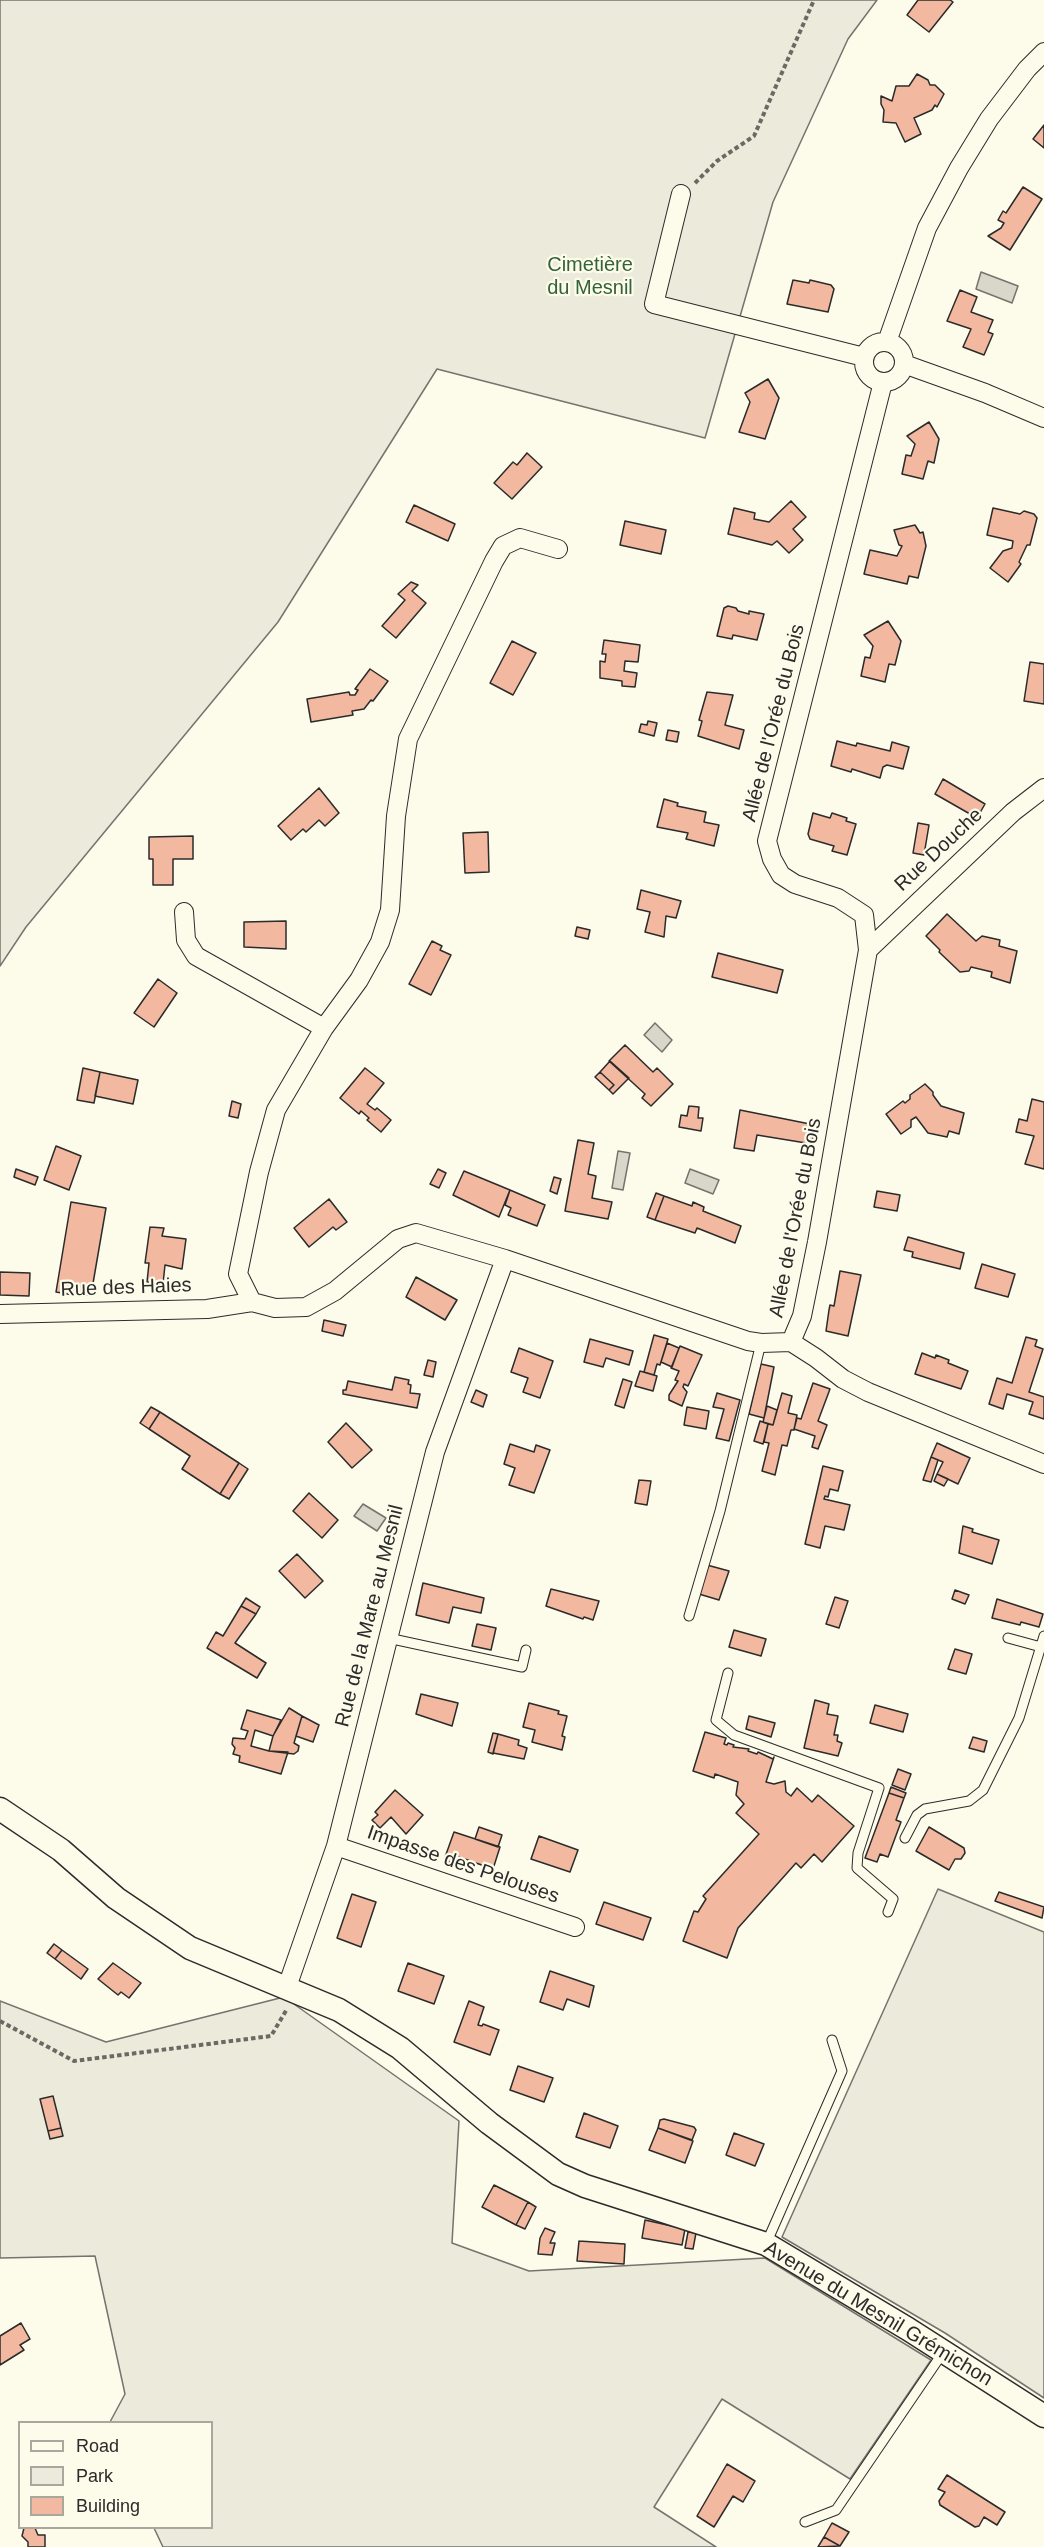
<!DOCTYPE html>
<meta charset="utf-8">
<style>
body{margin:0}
#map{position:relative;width:1044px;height:2547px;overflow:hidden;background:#fdfbea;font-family:Arial,sans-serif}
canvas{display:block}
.legend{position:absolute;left:18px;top:2421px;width:195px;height:108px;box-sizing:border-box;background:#fdfbea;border:2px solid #a9a89e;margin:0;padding:8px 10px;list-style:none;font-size:18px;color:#2b2b2b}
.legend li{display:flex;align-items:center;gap:12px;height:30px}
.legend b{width:30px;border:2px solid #a9a89e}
</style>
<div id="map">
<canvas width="1044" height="2547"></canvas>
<ul class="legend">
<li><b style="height:8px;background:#fdfbea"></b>Road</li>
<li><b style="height:16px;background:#ecebdb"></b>Park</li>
<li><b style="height:16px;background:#f2b8a0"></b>Building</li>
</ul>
</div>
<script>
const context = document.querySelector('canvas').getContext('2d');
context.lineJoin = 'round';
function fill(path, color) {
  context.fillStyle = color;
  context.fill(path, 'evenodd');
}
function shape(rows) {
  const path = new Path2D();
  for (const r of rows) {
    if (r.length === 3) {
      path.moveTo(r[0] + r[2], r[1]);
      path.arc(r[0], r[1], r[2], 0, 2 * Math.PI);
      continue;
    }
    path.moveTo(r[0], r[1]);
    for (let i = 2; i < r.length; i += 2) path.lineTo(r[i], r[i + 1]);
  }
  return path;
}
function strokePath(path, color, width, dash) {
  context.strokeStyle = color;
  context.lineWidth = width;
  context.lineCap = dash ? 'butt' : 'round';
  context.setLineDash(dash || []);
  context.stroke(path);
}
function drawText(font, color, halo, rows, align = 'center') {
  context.font = font + ' Arial,sans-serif';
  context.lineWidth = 4.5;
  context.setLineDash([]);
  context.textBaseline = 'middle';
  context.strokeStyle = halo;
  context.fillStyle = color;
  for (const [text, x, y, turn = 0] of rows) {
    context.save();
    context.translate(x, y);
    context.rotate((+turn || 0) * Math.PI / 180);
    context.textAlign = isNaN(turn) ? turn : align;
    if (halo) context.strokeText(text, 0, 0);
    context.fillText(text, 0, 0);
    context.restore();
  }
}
const green = shape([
 [0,0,877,0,848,39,773,202,705,438,437,369,278,622,26,927,0,966,0,0],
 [938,1889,1044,1932,1044,2398,945,2333,782,2237,938,1889],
 [284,1997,459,2121,452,2243,529,2271,765,2258,931,2360,850,2479,722,2399,654,2507,716,2547,163,2547,154,2528,212,2528,212,2422,110,2422,125,2394,95,2256,0,2258,0,2001,106,2042,284,1997]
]);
fill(green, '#ecebdb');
strokePath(green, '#74746e', 1.5);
const water = shape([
 [981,272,1018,286,1012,303,976,289,981,272],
 [655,1023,672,1040,662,1052,644,1035,655,1023],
 [618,1151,630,1153,623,1190,612,1188,618,1151],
 [690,1169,719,1180,713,1194,685,1183,690,1169],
 [363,1504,386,1518,377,1531,354,1516,363,1504]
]);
fill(water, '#d8d7c9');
strokePath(water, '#74746e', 1.5);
const building = shape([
 [918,0,950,0,953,2,929,32,907,15,918,0],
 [917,74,928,80,930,85,935,85,944,94,937,107,935,105,932,110,914,118,921,134,905,142,896,123,883,122,884,110,881,104,881,96,892,101,896,86,909,86,917,74],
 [1044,125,1044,148,1033,139,1044,125],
 [1023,187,1042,199,1010,250,988,236,1001,228,1004,223,998,220,1003,211,1006,213,1023,187],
 [793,280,809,283,810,280,831,285,834,289,828,312,787,304,793,280],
 [960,290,977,297,971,312,993,320,988,332,993,334,984,355,963,347,971,329,947,321,960,290],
 [768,379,779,398,765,439,739,432,750,402,745,393,768,379],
 [929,422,939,439,934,463,928,461,923,479,902,474,906,455,911,456,915,444,907,436,929,422],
 [527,453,542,467,512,499,494,483,513,462,517,465,527,453],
 [791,501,806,517,793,529,803,540,789,553,777,541,772,545,728,534,734,508,755,513,754,519,769,522,791,501],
 [414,505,455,524,448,541,406,522,414,505],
 [993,508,1020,514,1024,511,1034,514,1037,518,1030,545,1027,545,1019,562,1021,564,1008,582,990,568,1003,551,1012,548,1013,541,987,535,993,508],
 [625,521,666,530,661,554,620,545,625,521],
 [915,525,920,533,923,532,926,546,918,578,909,576,907,584,864,574,870,550,897,556,902,546,899,545,894,530,915,525],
 [411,582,418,585,412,591,426,603,396,638,382,626,405,600,398,594,411,582],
 [728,606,736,608,738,611,749,614,749,611,764,614,757,640,733,635,732,639,717,636,724,608,728,606],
 [888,621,901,641,895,665,889,664,885,682,861,676,865,657,870,658,873,646,864,635,888,621],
 [604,640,640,645,638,662,625,661,624,671,637,673,635,687,622,686,622,681,600,678,600,661,605,662,606,654,602,654,604,640],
 [512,641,536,653,513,695,490,683,512,641],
 [1030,662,1044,664,1044,704,1024,701,1030,662],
 [370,669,388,681,373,701,371,700,364,709,352,711,353,715,311,722,307,699,349,692,350,695,355,695,358,690,355,689,370,669],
 [707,692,733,695,725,725,744,730,739,749,698,736,702,721,699,720,707,692],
 [648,721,657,723,654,736,639,732,641,724,647,725,648,721],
 [668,730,679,732,677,742,666,740,668,730],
 [837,741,856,746,857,743,890,751,892,742,909,747,903,769,887,765,883,767,880,778,852,769,851,772,831,766,837,741],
 [943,779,985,804,977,818,935,794,943,779],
 [319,788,339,813,325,826,319,820,306,832,303,829,291,840,278,826,319,788],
 [664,799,678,803,677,806,706,812,704,822,719,825,714,846,686,839,688,833,657,827,664,799],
 [813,813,830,818,832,813,847,818,846,821,856,824,847,855,832,851,834,846,810,839,808,834,813,813],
 [918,823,929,825,924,855,913,853,918,823],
 [488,832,489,872,465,873,463,833,488,832],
 [193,836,193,859,173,859,173,885,153,885,153,859,149,859,149,837,193,836],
 [641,890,681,901,676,918,666,916,664,937,645,932,650,912,637,909,641,890],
 [947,914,976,941,982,936,1000,940,999,946,1017,951,1010,983,991,977,992,972,971,967,969,971,960,972,939,952,940,950,926,936,947,914],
 [286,921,286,949,244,947,244,922,286,921],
 [577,927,590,930,588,939,575,936,577,927],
 [432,941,442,946,440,950,451,955,431,995,409,984,432,941],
 [718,953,783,970,777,993,712,977,718,953],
 [158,979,177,993,154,1027,134,1013,158,979],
 [625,1045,653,1072,657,1068,673,1084,651,1106,642,1098,645,1094,609,1061,625,1045],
 [610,1061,629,1078,613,1094,609,1090,614,1085,600,1072,610,1061],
 [83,1068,100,1072,94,1103,77,1100,83,1068],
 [365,1068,384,1083,367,1104,375,1110,377,1108,391,1120,381,1132,367,1120,369,1118,361,1111,359,1114,340,1098,365,1068],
 [100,1072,138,1080,133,1104,95,1096,100,1072],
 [600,1072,614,1085,609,1090,595,1077,600,1072],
 [925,1084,933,1092,933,1095,941,1106,964,1113,959,1134,949,1131,947,1137,928,1133,916,1117,911,1120,911,1127,901,1134,886,1114,903,1101,905,1103,910,1099,910,1095,925,1084],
 [1032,1099,1044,1102,1044,1169,1025,1164,1034,1136,1016,1132,1019,1119,1027,1121,1032,1099],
 [232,1101,241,1104,238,1118,229,1116,232,1101],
 [689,1106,699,1107,698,1118,703,1118,701,1131,679,1127,681,1115,687,1116,689,1106],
 [740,1110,815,1125,811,1148,805,1147,806,1143,757,1135,754,1151,734,1148,740,1110],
 [578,1140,594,1143,588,1174,596,1176,592,1198,612,1202,608,1219,565,1211,578,1140],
 [56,1146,81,1156,69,1190,44,1180,56,1146],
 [16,1169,38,1177,35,1185,14,1177,16,1169],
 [438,1169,446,1173,439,1188,430,1184,438,1169],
 [464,1171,510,1190,499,1217,453,1195,464,1171],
 [554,1177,561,1179,557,1194,550,1191,554,1177],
 [510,1190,545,1205,537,1226,508,1215,511,1208,505,1205,510,1190],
 [877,1191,900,1195,897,1211,874,1207,877,1191],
 [656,1193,664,1196,655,1220,647,1217,656,1193],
 [664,1196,692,1206,693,1202,704,1207,703,1211,741,1226,735,1243,697,1228,695,1233,655,1220,664,1196],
 [329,1199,347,1222,336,1230,333,1227,309,1247,294,1228,329,1199],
 [71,1202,106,1208,91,1295,73,1295,56,1292,71,1202],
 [150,1227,164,1228,162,1236,186,1239,182,1269,165,1265,163,1284,147,1282,149,1263,145,1263,150,1227],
 [908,1237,964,1253,960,1269,912,1257,913,1252,904,1250,908,1237],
 [982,1264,1015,1274,1008,1297,975,1288,982,1264],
 [840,1271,861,1275,848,1336,826,1331,829,1310,830,1305,834,1306,840,1271],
 [0,1272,30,1273,29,1296,0,1295,0,1272],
 [416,1277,457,1300,445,1320,406,1297,416,1277],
 [324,1320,346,1325,343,1336,322,1331,324,1320],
 [654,1335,668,1339,660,1365,657,1364,654,1375,644,1372,654,1335],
 [1026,1337,1037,1340,1035,1346,1043,1349,1029,1392,1044,1397,1044,1419,1029,1414,1033,1402,1007,1394,1003,1409,989,1404,997,1378,1012,1383,1026,1337],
 [590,1339,633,1351,629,1365,606,1358,603,1367,584,1362,590,1339],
 [667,1343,679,1348,672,1367,661,1362,667,1343],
 [680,1346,702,1355,688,1386,684,1384,683,1387,687,1392,682,1406,669,1400,669,1395,678,1381,675,1380,679,1371,671,1368,680,1346],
 [519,1348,553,1361,540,1398,523,1392,528,1378,511,1372,519,1348],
 [922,1353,935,1358,936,1355,949,1360,948,1363,968,1371,961,1389,915,1374,922,1353],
 [428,1360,436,1362,433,1377,424,1375,428,1360],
 [761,1364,774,1367,764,1418,749,1414,761,1364],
 [640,1371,657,1376,653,1391,635,1386,640,1371],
 [395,1377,409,1380,408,1384,411,1385,410,1393,420,1394,417,1408,343,1394,343,1390,346,1390,348,1381,392,1390,395,1377],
 [623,1379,632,1382,624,1408,615,1405,623,1379],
 [813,1383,830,1389,818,1421,827,1425,818,1449,812,1447,815,1436,794,1429,797,1418,801,1419,813,1383],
 [476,1390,487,1395,483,1407,471,1402,476,1390],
 [717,1393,740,1400,729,1441,716,1438,724,1409,713,1407,717,1393],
 [782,1393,792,1396,788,1413,797,1415,794,1430,791,1430,787,1446,782,1445,775,1475,762,1471,769,1443,764,1442,768,1424,773,1425,782,1393],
 [767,1406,777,1410,773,1425,763,1422,767,1406],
 [151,1407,160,1412,149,1429,140,1423,151,1407],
 [687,1407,709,1411,706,1429,684,1425,687,1407],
 [160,1412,239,1463,220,1494,182,1469,190,1456,149,1429,160,1412],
 [760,1421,768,1424,763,1444,754,1441,760,1421],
 [346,1423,372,1450,352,1468,328,1442,346,1423],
 [937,1443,970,1458,958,1484,937,1474,943,1462,931,1457,937,1443],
 [510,1444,534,1452,536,1445,550,1450,534,1493,509,1485,515,1468,504,1464,510,1444],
 [931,1457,938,1460,931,1482,923,1480,931,1457],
 [239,1463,248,1469,229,1499,220,1494,239,1463],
 [823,1466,843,1471,838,1491,830,1489,828,1497,825,1496,824,1499,850,1505,844,1530,825,1526,820,1548,805,1544,823,1466],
 [937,1474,948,1479,944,1486,934,1481,937,1474],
 [639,1480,651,1481,647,1505,635,1503,639,1480],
 [309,1493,338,1520,322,1538,293,1511,309,1493],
 [963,1526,973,1529,972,1532,999,1540,992,1564,959,1553,963,1526],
 [297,1554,323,1581,305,1598,279,1571,297,1554],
 [707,1565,729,1571,719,1600,699,1594,707,1565],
 [423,1583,484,1598,481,1613,453,1607,449,1623,416,1615,423,1583],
 [551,1589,599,1601,593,1620,584,1617,583,1619,546,1606,551,1589],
 [955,1590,969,1595,965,1604,952,1599,955,1590],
 [835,1597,848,1601,839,1628,826,1624,835,1597],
 [246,1598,260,1607,256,1614,241,1606,246,1598],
 [997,1599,1043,1614,1039,1627,1021,1622,1020,1625,992,1618,997,1599],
 [241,1606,256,1614,235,1643,266,1663,257,1678,207,1648,216,1632,223,1636,241,1606],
 [477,1624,496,1628,491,1650,472,1646,477,1624],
 [734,1630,766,1639,761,1656,729,1647,734,1630],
 [955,1649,972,1654,966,1674,948,1669,955,1649],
 [421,1694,458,1703,452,1726,416,1714,421,1694],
 [815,1700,829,1704,827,1714,838,1716,834,1735,838,1735,837,1741,842,1743,838,1756,804,1748,815,1700],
 [529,1703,559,1711,558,1714,567,1716,562,1736,565,1737,562,1750,532,1742,535,1730,523,1727,529,1703],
 [875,1705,908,1714,903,1732,870,1723,875,1705],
 [289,1708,302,1716,294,1743,299,1746,298,1751,294,1754,269,1751,273,1736,289,1708],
 [247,1710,281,1720,273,1736,255,1730,251,1746,269,1751,288,1752,281,1774,239,1762,240,1756,233,1754,235,1748,232,1744,233,1738,245,1739,248,1731,241,1729,247,1710],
 [302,1716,319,1725,313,1742,296,1736,302,1716],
 [749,1716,775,1723,771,1737,746,1729,749,1716],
 [705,1732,726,1738,724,1744,727,1745,728,1743,734,1745,733,1747,749,1749,748,1751,757,1754,758,1752,773,1759,774,1757,766,1782,774,1784,785,1781,786,1792,791,1796,797,1788,812,1802,818,1795,854,1826,822,1862,814,1854,801,1868,796,1863,738,1928,727,1958,683,1941,694,1911,698,1912,706,1899,703,1896,759,1834,736,1813,744,1804,736,1795,738,1782,715,1774,714,1778,693,1771,705,1732],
 [493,1733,498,1734,493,1754,488,1752,493,1733],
 [498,1734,519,1740,518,1745,527,1748,524,1759,493,1753,498,1734],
 [973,1737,987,1741,984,1752,969,1748,973,1737],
 [898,1769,911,1774,905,1790,892,1785,898,1769],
 [891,1787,906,1793,904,1798,889,1793,891,1787],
 [395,1790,423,1815,406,1834,391,1817,380,1828,372,1820,378,1815,375,1812,395,1790],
 [889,1793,904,1798,896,1820,901,1822,888,1857,880,1854,877,1862,865,1858,889,1793],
 [479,1827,502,1835,498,1847,475,1839,479,1827],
 [929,1827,964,1848,965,1853,961,1859,955,1859,949,1870,916,1851,929,1827],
 [454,1832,500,1847,493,1869,459,1857,456,1864,444,1860,454,1832],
 [539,1836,578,1850,570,1872,531,1859,539,1836],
 [999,1892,1044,1907,1042,1918,995,1901,999,1892],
 [352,1894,376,1902,361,1947,337,1938,352,1894],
 [604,1902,651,1918,643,1940,596,1924,604,1902],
 [54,1944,62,1950,55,1959,47,1953,54,1944],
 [62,1950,88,1969,81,1979,55,1959,62,1950],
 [113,1963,141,1983,129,1998,121,1992,118,1995,98,1979,113,1963],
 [408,1963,444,1976,434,2004,398,1991,408,1963],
 [550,1971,594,1986,589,2007,567,1999,563,2010,540,2002,550,1971],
 [469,2001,484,2007,478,2025,482,2026,483,2024,499,2030,490,2055,454,2042,469,2001],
 [518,2066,553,2078,544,2102,510,2090,518,2066],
 [53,2096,61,2128,48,2131,40,2099,53,2096],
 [584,2113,618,2126,610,2148,576,2137,584,2113],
 [664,2119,694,2127,696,2130,692,2140,658,2128,660,2120,664,2119],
 [61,2128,63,2136,50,2139,48,2131,61,2128],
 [658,2128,693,2141,685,2163,649,2150,658,2128],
 [734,2133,764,2144,755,2166,726,2155,734,2133],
 [494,2185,528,2202,516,2225,482,2207,494,2185],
 [528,2202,536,2207,525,2229,516,2225,528,2202],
 [645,2220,685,2229,682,2245,642,2238,645,2220],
 [545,2228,555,2232,550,2243,555,2243,552,2255,538,2254,540,2238,545,2228],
 [688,2232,696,2233,693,2249,685,2248,688,2232],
 [579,2241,625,2244,624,2264,577,2261,579,2241],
 [21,2323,30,2339,20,2345,24,2350,0,2365,0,2336,21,2323],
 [727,2464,755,2481,743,2502,733,2496,714,2527,697,2516,727,2464],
 [947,2475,1005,2512,997,2525,984,2517,979,2526,975,2527,940,2505,939,2501,945,2492,938,2489,947,2475],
 [832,2523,849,2532,840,2546,824,2537,832,2523],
 [24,2528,35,2528,38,2535,45,2535,45,2547,28,2547,28,2542,22,2536,24,2528],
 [824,2537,840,2546,818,2547,824,2537]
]);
fill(building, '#f2b8a0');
strokePath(building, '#2b2b2b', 1.5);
const service = shape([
 [689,1616,720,1511,761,1343],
 [388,1638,522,1667,526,1650],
 [1008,1638,1041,1647],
 [728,1673,716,1720,734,1735,879,1788,858,1853,857,1868,893,1899,888,1912],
 [905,1838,917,1815,925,1809,969,1801,983,1790,1019,1718,1044,1636],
 [766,2244,842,2071,832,2040],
 [805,2522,836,2510,944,2351]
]);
const minor = shape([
 [681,194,654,304,864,357],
 [884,362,20],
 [887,342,927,228,959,168,989,119,1027,69,1044,52],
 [904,364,985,393,1044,418],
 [558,549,520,538,503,546,494,561,408,739,396,816,390,910,380,942,359,980,324,1028,276,1110,259,1172,238,1274,252,1302,275,1308,306,1307,335,1291,398,1239,416,1233,505,1259,748,1341,761,1343,791,1342,816,1358,843,1379,868,1392,1044,1464],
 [184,912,186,940,196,956,324,1028],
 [868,950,1013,812,1044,788],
 [0,1314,207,1309,252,1302],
 [791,1342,802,1316,817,1242,868,950,864,915,838,898,795,884,781,875,772,859,767,841,883,382],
 [336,1846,575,1927],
 [287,1987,336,1846,435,1452,505,1259]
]);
const tertiary = shape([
 [0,1809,61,1850,116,1898,190,1948,339,2010,400,2048,489,2123,558,2174,585,2186,766,2244,908,2329,1044,2416]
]);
strokePath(service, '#2b2b2b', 11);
strokePath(minor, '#2b2b2b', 20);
strokePath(tertiary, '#2b2b2b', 25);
strokePath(shape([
 [695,183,717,161,754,136,814,0],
 [0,2021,74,2061,271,2036,287,2009]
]), '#6a6964', 4, [4.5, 3]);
strokePath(service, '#fdfbea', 9);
strokePath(minor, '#fdfbea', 18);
strokePath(tertiary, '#fdfbea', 22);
drawText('20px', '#34623c', '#fdfbea', [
 ["Cimetière",590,265],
 ["du Mesnil",590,288]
]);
drawText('20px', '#2b2b2b', '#fdfbea', [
 ["Allée de l'Orée du Bois",774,723,-76],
 ["Rue Douche",939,850,-43],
 ["Allée de l'Orée du Bois",796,1218,-79],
 ["Rue des Haies",126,1288,-2],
 ["Rue de la Mare au Mesnil",370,1616,-76],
 ["Impasse des Pelouses",463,1865,19],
 ["Avenue du Mesnil Grémichon",878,2314,31]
]);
</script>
